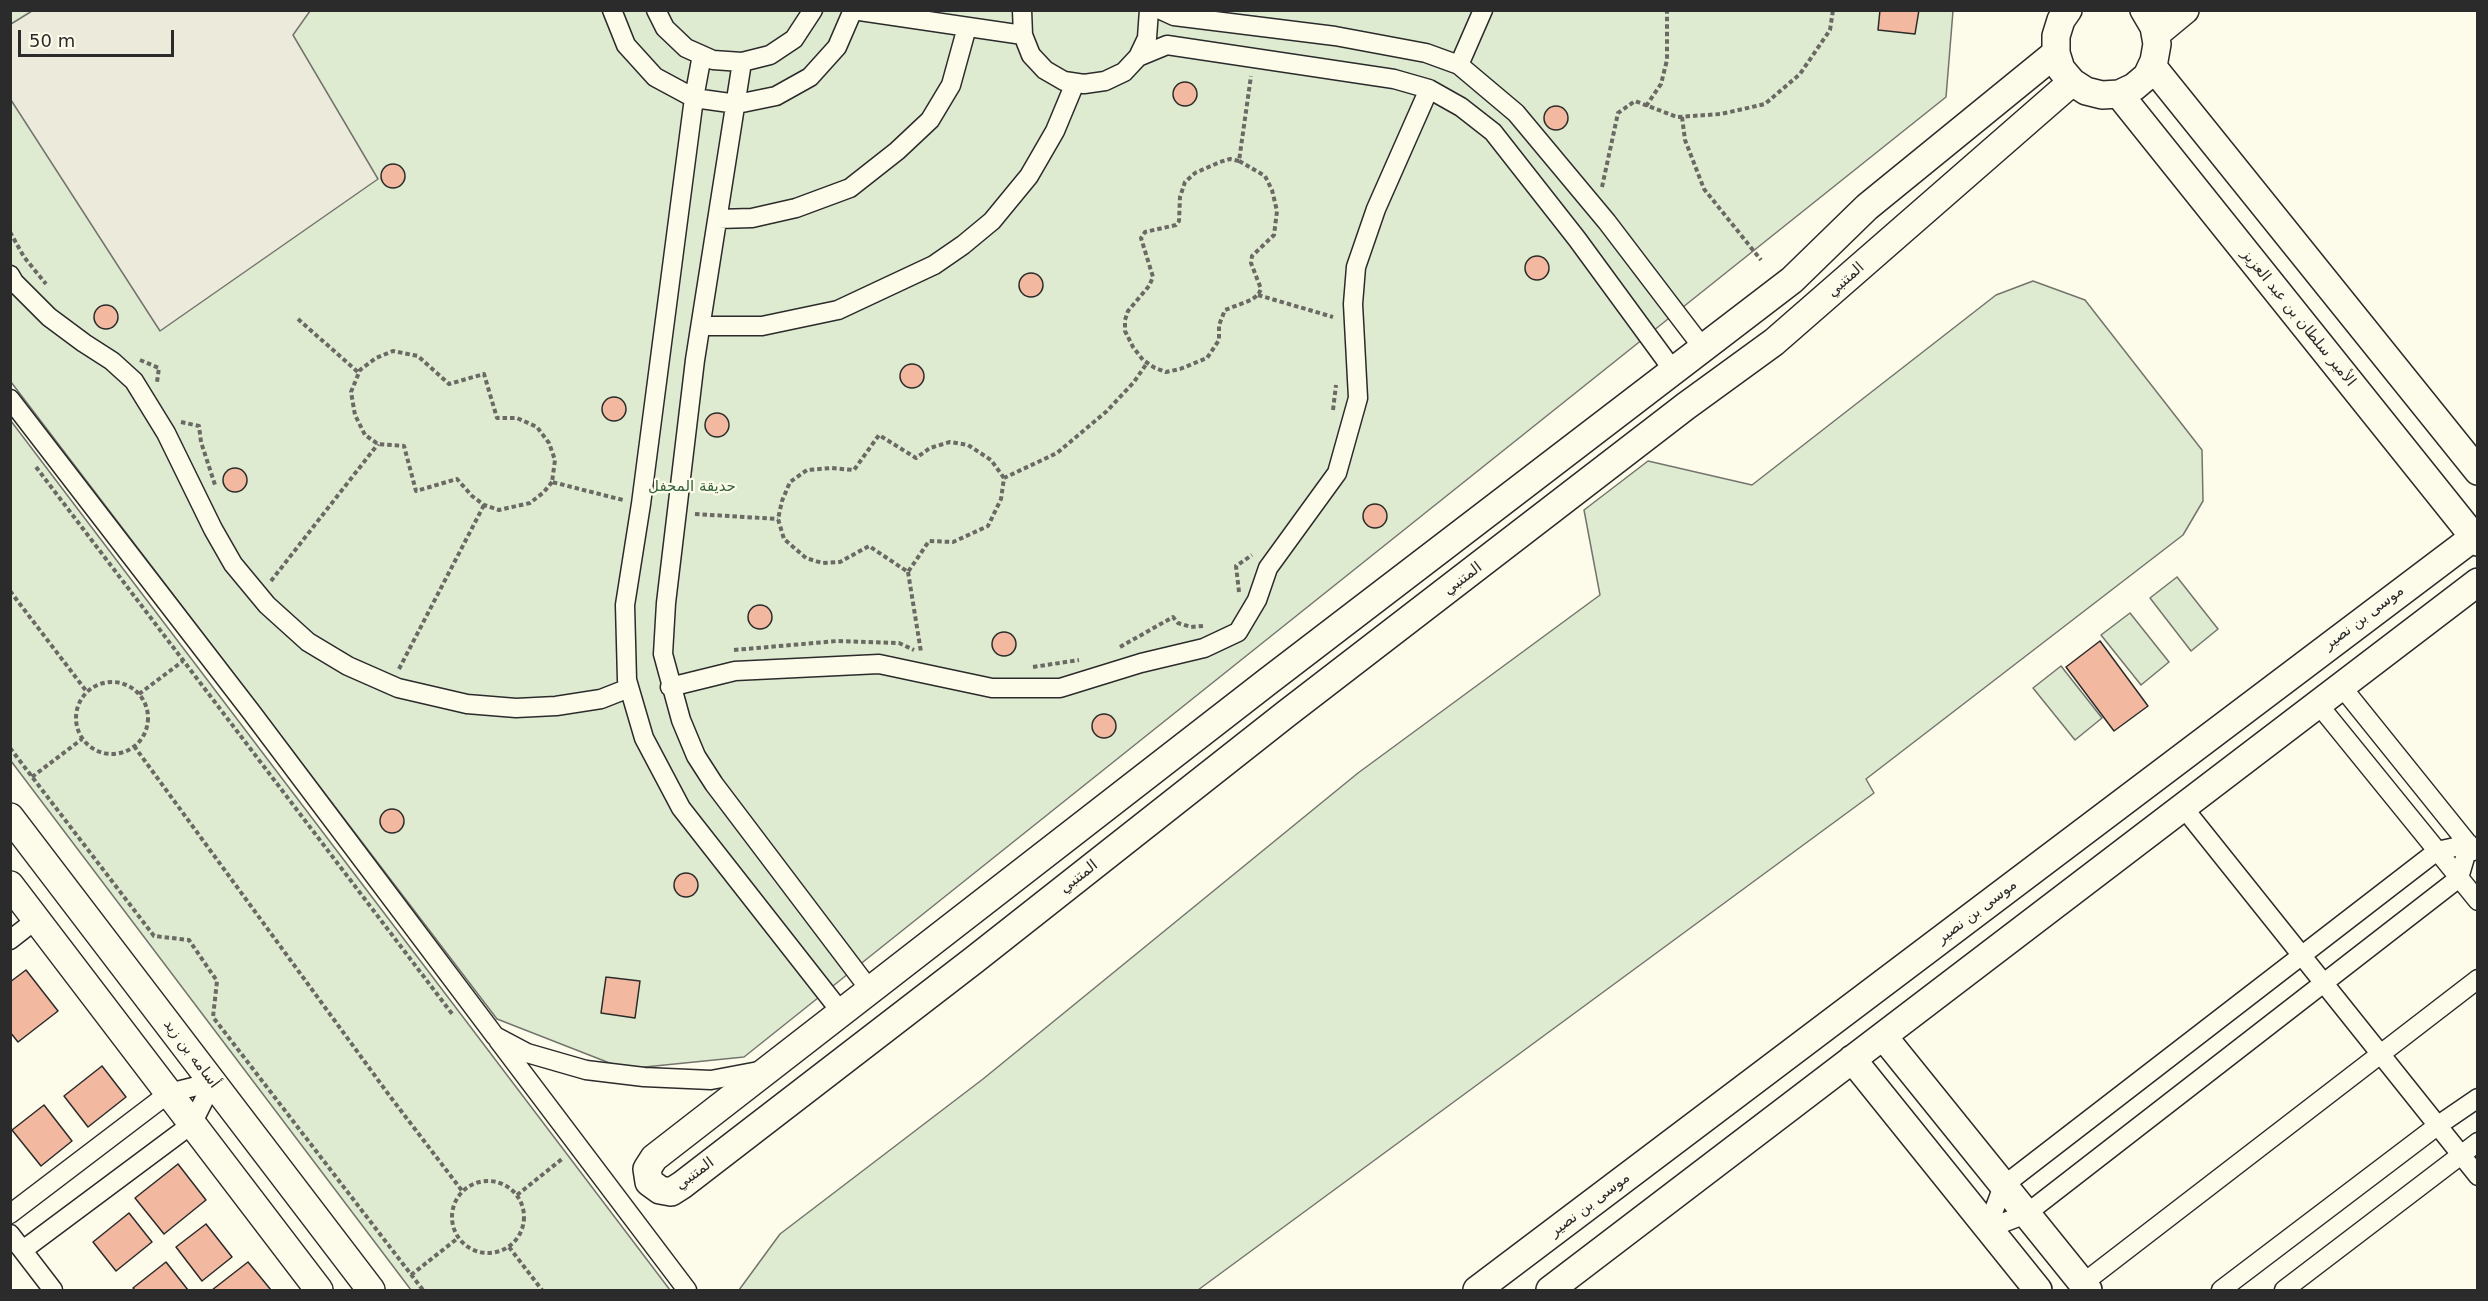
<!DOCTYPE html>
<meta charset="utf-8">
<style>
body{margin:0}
#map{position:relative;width:2488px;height:1301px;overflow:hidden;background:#fdfbea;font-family:"DejaVu Sans",sans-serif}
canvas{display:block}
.frame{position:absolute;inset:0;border:12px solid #2b2b2b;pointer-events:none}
.scale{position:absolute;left:18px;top:30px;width:156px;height:27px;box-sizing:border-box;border:3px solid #2b2b2b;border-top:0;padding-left:8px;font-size:18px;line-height:21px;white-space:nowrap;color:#2b2b2b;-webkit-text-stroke:4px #fdfbea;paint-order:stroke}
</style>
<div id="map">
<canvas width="2488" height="1301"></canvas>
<div class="frame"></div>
<div class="scale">50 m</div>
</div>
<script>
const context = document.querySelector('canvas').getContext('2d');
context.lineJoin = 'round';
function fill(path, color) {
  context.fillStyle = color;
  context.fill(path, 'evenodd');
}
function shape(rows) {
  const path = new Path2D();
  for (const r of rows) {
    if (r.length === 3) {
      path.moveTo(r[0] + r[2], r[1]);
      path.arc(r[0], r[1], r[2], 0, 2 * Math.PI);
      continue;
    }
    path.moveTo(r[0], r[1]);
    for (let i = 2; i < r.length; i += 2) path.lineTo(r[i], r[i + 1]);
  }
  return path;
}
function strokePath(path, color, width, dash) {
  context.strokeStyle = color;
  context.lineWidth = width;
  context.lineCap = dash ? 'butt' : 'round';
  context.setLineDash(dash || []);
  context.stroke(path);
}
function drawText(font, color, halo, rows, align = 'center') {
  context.font = font + ' "DejaVu Sans","Noto Naskh Arabic",sans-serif';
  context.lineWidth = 4.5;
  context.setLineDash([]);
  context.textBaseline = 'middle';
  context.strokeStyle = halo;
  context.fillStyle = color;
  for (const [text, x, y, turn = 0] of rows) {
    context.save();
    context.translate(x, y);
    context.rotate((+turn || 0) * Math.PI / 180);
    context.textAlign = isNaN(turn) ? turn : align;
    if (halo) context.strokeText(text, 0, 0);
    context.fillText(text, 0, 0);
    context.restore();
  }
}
const green = shape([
 [11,11,1953,11,1946,97,744,1057,625,1069,497,1019,11,382,11,11],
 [2033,281,2085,300,2202,450,2203,501,2183,535,1866,779,1874,793,1198,1290,739,1290,780,1234,983,1079,1358,773,1600,595,1584,510,1648,461,1752,485,1996,295,2033,281],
 [11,421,670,1290,411,1290,11,761,11,421],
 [2177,577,2218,629,2191,651,2150,598,2177,577],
 [2130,613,2169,662,2141,685,2101,635,2130,613],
 [2061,666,2102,718,2075,740,2033,688,2061,666]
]);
fill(green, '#deebd1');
strokePath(green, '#74746e', 1.5);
const parking = shape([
 [32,11,310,11,293,35,378,179,160,331,11,100,11,24,32,11]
]);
fill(parking, '#eceadb');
strokePath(parking, '#74746e', 1.5);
const building = shape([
 [1880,10,1919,10,1915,34,1878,30,1880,10],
 [1185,94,12],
 [1556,118,12],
 [393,176,12],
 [1537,268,12],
 [1031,285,12],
 [106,317,12],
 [912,376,12],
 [614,409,12],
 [717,425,12],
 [235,480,12],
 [1375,516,12],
 [760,617,12],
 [1004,644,12],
 [2100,641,2148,706,2114,731,2066,667,2100,641],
 [1104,726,12],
 [392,821,12],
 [686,885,12],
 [26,970,58,1011,18,1042,10,1032,10,982,26,970],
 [606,977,640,981,635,1018,601,1013,606,977],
 [102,1066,126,1097,88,1127,64,1096,102,1066],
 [44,1105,72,1141,41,1166,12,1130,44,1105],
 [178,1164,206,1200,164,1234,135,1198,178,1164],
 [129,1213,152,1242,116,1271,93,1242,129,1213],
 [206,1224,232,1257,202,1281,176,1247,206,1224],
 [166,1262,188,1290,135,1290,133,1288,166,1262],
 [248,1262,271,1290,212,1290,248,1262]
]);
fill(building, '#f2b8a0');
strokePath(building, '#2b2b2b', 1.5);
const street = shape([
 [612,10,626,45,655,77,694,98,737,104,776,96,810,77,837,47,853,10],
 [656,10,665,28,686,48,713,60,742,62,770,55,794,39,813,10],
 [853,10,1023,35],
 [1022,10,1023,35,1031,55,1045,70,1064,81,1084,84,1105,81,1124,72,1138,57,1147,38,1149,10],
 [1161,10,1174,16,1335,36,1426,53,1459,65,1516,113,1607,222,1703,348],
 [702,55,694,98,641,504,625,605,627,680,644,738,681,808,841,1012],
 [1138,57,1167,45,1394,79,1429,89,1461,107,1493,132,1577,239,1673,370],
 [742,62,695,360,666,603,663,654,681,720,696,756,714,784,870,990],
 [1459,65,1483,10],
 [718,219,752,218,796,208,850,188,897,151,930,120,951,85,967,27],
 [10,275,14,282,49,317,84,343,112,361,134,381,166,433,213,529,233,564,267,605,308,642,348,666,398,688,467,704,516,708,556,706,601,699,629,688],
 [701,326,762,326,838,310,934,265,963,245,992,221,1029,176,1055,131,1075,83],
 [10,399,252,713,495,1036,527,1053,586,1070,644,1077,711,1080,764,1070],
 [670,687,735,671,879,664,992,688,1060,688,1141,663,1204,648,1238,632,1257,600,1268,568,1337,473,1358,398,1353,304,1356,267,1376,209,1429,89],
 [2342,687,2474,851],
 [2318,704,2478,901],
 [2183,807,2478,1176],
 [2469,844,2459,878,2026,1214,1987,1229,2003,1186,2437,851,2469,844],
 [10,940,37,919],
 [498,1040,687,1290],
 [10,1214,169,1093,213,1082],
 [10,1234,53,1290],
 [23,1250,192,1124,213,1082],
 [2082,1284,2478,979],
 [2221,1290,2437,1126,2478,1098],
 [2284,1290,2478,1142]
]);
const secondary = shape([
 [2068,10,2061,20,2056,36,2056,53,2061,69,2072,82,2086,91,2102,95,2119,94,2134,87,2147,76,2154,61,2157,44,2154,27,2144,10],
 [2156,34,2185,10],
 [2056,53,1867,207,1792,280,1267,682,654,1158,647,1169,649,1182,660,1190,671,1192,682,1185,974,960,1286,714,1686,406,1774,342,2072,82],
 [2152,66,2478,471],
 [2119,94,2478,542],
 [10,817,371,1290],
 [10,885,319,1290],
 [1883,1036,2088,1290],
 [1852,1059,2038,1290],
 [1477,1290,2478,534],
 [1550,1290,2478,582]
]);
strokePath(street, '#2b2b2b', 21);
strokePath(secondary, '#2b2b2b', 30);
strokePath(shape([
 [1646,106,1661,84,1667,60,1667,10],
 [1682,117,1685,140,1704,189,1761,260],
 [1239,161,1230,159,1220,162,1195,173,1185,182,1180,197,1179,221,1176,225,1145,232,1141,238,1153,277,1149,286,1128,311,1125,320,1125,331,1133,347,1143,360,1155,368,1166,372,1180,369,1207,358,1219,340,1219,325,1225,310,1251,300,1258,295,1261,289,1251,263,1252,256,1274,235,1277,211,1272,190,1265,176,1239,161,1251,76],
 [1602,187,1618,113,1635,101,1677,117,1721,114,1765,104,1800,74,1830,30,1833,10],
 [10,232,24,257,46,284],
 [1258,295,1333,317],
 [298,319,359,373],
 [140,360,159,368,157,382],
 [1333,410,1336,385],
 [181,422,199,426,201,442,215,485],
 [36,467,453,1015],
 [1004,478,991,460,968,445,950,442,930,448,916,458,879,435,854,470,831,468,807,470,790,482,782,501,778,519,784,539,806,558,822,563,840,562,869,546,908,572,929,541,953,542,988,526,1001,499,1004,478,1057,453,1107,411,1134,382,1147,363],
 [552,482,544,492,530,503,499,510,484,505,472,496,457,479,416,491,404,446,378,444,365,435,355,415,351,392,360,370,376,358,393,351,418,356,449,384,484,374,497,418,517,418,537,427,549,443,555,460,552,482,623,500],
 [695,514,778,519],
 [908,572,921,652],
 [271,581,378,444],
 [10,591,87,692],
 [1239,592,1236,566,1252,555],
 [1120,647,1173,617,1178,623,1191,627,1203,626],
 [734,650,837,641,899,643,914,650],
 [1033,667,1079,660],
 [399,669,484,505],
 [112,718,36],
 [139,694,183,661],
 [134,746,389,1095,463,1192],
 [10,748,154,936,189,940,217,981,213,1017,423,1290],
 [32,777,82,739],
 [488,1217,36],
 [517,1195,562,1159],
 [509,1247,542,1290],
 [411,1275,458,1238]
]), '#6a6964', 4, [4.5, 3]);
strokePath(street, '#fdfbea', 18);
strokePath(secondary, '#fdfbea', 27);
drawText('15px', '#2b2b2b', '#fdfbea', [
 ["المتنبي",1846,280,-42],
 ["الأمير سلطان بن عبد العزيز",2298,318,51],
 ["المتنبي",1463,579,-37],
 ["موسى بن نصير",2364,618,-37],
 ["المتنبي",1079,877,-38],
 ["موسى بن نصير",1977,912,-37],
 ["أسامه بن زيد",191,1054,53],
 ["المتنبي",695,1174,-36],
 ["موسى بن نصير",1590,1205,-37]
]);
drawText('15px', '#34623c', '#fdfbea', [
 ["حديقة المحفل",692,487]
]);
</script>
